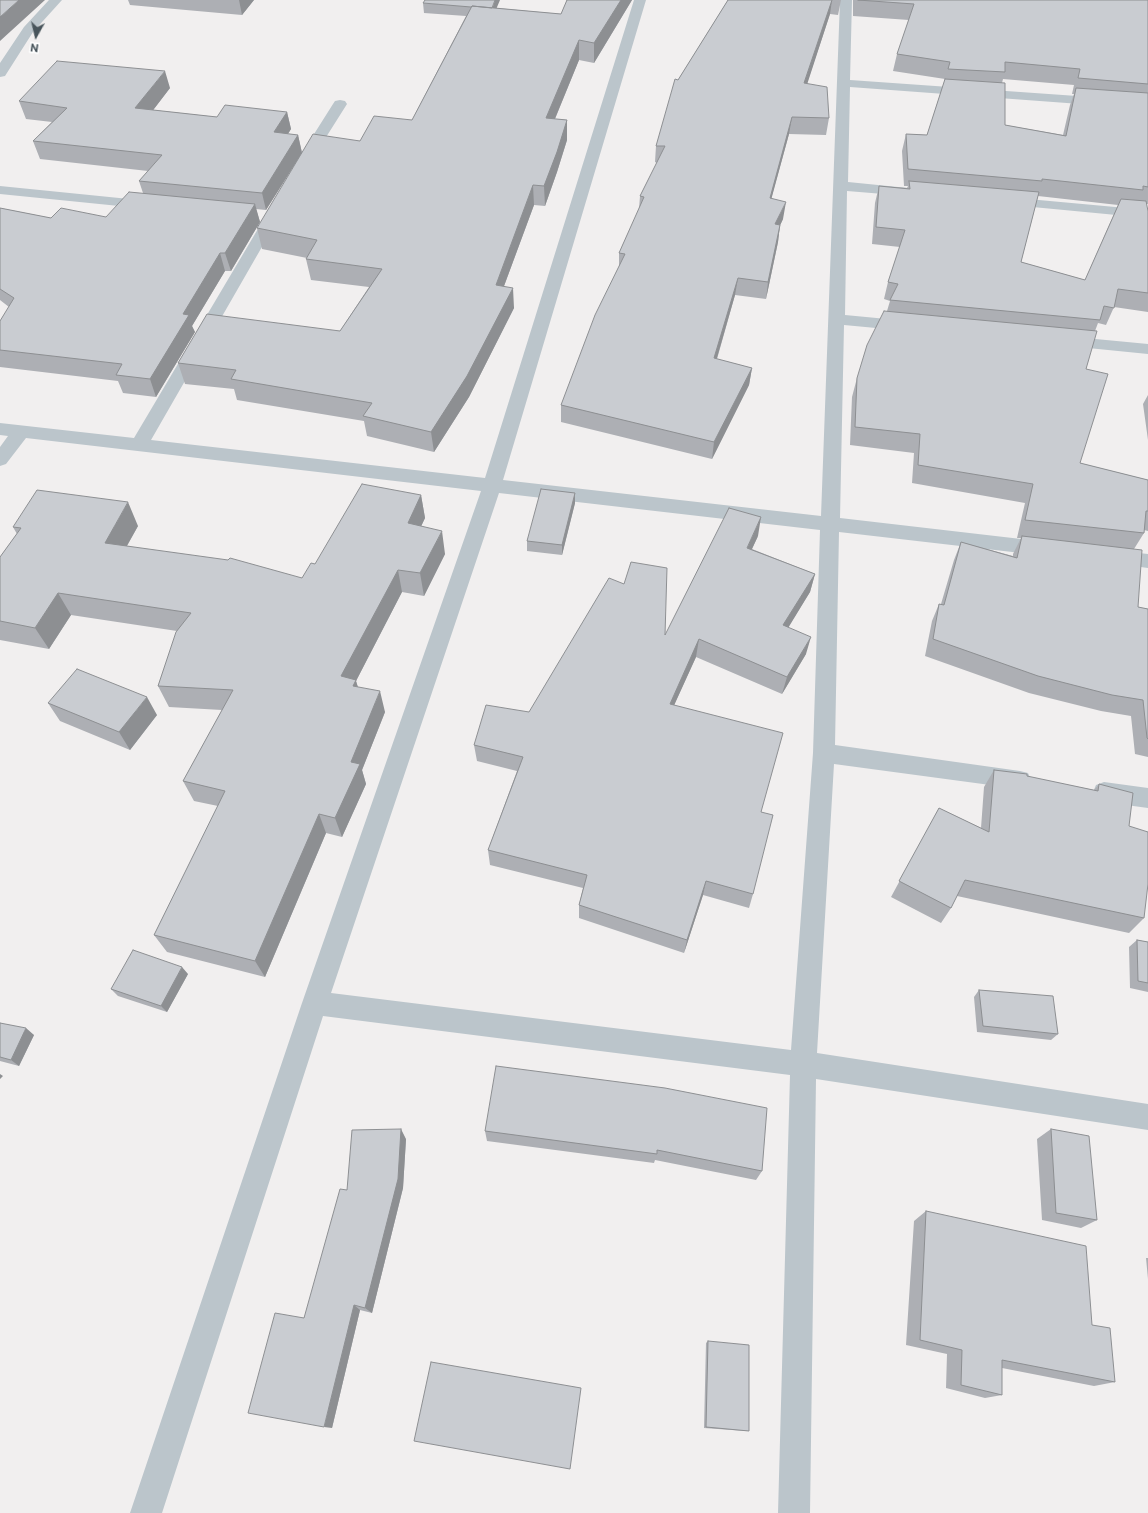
<!DOCTYPE html>
<style>
body{margin:0}
#map{position:relative;width:1148px;height:1513px;overflow:hidden;background:#f1efef;font-family:Commissioner,sans-serif}
canvas{display:block}
.north{position:absolute;left:16px;top:16px;width:40px;height:40px;-webkit-text-stroke:3px #fff;paint-order:stroke;rotate:188deg;font-size:11px;font-weight:700;line-height:16px;text-align:center;color:#48545b}
.north::after{content:'';display:block;margin:auto;width:14px;height:18px;background:#48545b;clip-path:polygon(50% 0,100% 100%,50% 72%,0 100%)}
</style>
<div id="map">
<canvas width="1148" height="1513"></canvas>
<div class="north">N</div>
</div>
<script>
const context = document.querySelector('canvas').getContext('2d');
context.lineJoin = 'round';
function shape(rows) {
  const path = new Path2D();
  for (const r of rows) {
    path.moveTo(r[0], r[1]);
    for (let i = 2; i < r.length; i += 2) path.lineTo(r[i], r[i + 1]);
  }
  return path;
}
function fill(path, color) {
  context.fillStyle = color;
  context.fill(path, 'evenodd');
}
function strokePath(path, color, width, dash) {
  context.strokeStyle = color;
  context.lineWidth = width;
  context.lineCap = dash ? 'butt' : 'round';
  context.setLineDash(dash || []);
  context.stroke(path);
}
fill(shape([
 [49,0,62,0,33,32,5,76,0,77,0,63,24,27,49,0],
 [634,0,646,0,503,480,821,516,840,0,852,0,850,80,1148,101,1148,109,850,87,848,182,908,188,913,189,915,192,913,195,908,196,847,191,845,315,908,321,914,322,916,326,914,330,908,331,844,325,840,518,1047,542,1054,544,1057,549,1054,554,1047,556,839,532,835,745,1020,771,1028,773,1031,780,1028,787,1020,789,834,764,817,1053,1148,1104,1148,1130,816,1079,810,1513,778,1513,790,1075,323,1016,162,1513,130,1513,302,1003,481,491,26,438,6,464,0,466,0,447,8,436,0,435,0,423,134,438,268,212,270,209,275,208,280,209,282,212,151,440,485,478,634,0],
 [499,493,820,530,813,753,791,1050,331,993,499,493],
 [340,100,345,101,347,104,311,161,309,164,304,165,299,164,297,161,333,104,335,101,340,100],
 [0,186,149,201,154,202,156,205,154,208,149,209,0,194,0,186],
 [1006,197,1148,210,1148,218,1001,204,999,201,1001,198,1006,197],
 [1064,336,1148,344,1148,354,1058,345,1056,341,1058,337,1064,336],
 [1111,550,1148,554,1148,568,1104,562,1101,557,1104,552,1111,550],
 [1104,782,1148,788,1148,808,1104,802,1096,799,1093,792,1096,785,1104,782]
]), '#bbc5cb');
fill(shape([
 [128,0,254,0,242,15,130,5],
 [567,0,632,0,594,63,579,60,555,119,567,120,567,140,557,172,545,206,534,205,504,286,514,308,469,397,434,452,367,436,364,421,237,400,234,389,185,384,178,363,340,331,369,287,311,280,306,259,307,258,262,249,257,228,360,141,412,120,466,16,424,13,423,3,497,8,561,14],
 [728,0,841,0,838,15,830,14,807,83,829,118,826,135,789,134,771,199,783,219,780,225,778,242,766,299,735,295,717,359,752,368,749,385,712,459,561,422,561,405,619,267,619,253,639,209,640,196,657,163,655,162,656,146,678,80],
 [853,0,1148,0,1148,204,1146,204,1148,211,1148,312,1114,307,1106,325,1098,323,1095,331,1086,369,1080,463,1148,480,1148,531,1144,530,1144,533,1134,549,1138,607,1148,609,1148,757,1135,754,1131,716,1101,711,1029,693,925,656,932,621,939,604,941,604,954,560,961,542,1013,556,1013,554,1021,538,1017,538,1025,503,912,483,914,453,850,445,852,397,857,378,887,311,890,301,884,299,888,282,900,247,872,244,875,203,879,186,907,188,908,186,904,186,902,151,906,134,927,135,945,79,893,71,897,54,909,20,853,16],
 [1003,79,1074,85,1072,94,1074,94,1070,105,1063,135,1005,125,1002,83],
 [1038,196,1118,205,1085,280,1021,262],
 [170,88,153,110,217,117,287,112,291,129,288,134,298,135,302,153,266,210,256,209,260,222,231,271,225,271,192,326,195,332,156,397,123,393,118,381,0,367,0,321,9,307,0,300,0,208,51,218,106,217,143,193,139,181,148,171,40,159,33,141,52,122,26,119,19,101],
 [1148,395,1148,440,1143,404],
 [575,493,575,503,562,555,527,551,527,541],
 [421,495,425,518,421,526,445,554,424,596,402,592,356,681,358,687,385,712,362,770,366,784,342,837,326,833,265,977,167,952,154,935,218,806,194,801,183,781,222,710,169,707,158,686,177,631,71,615,49,649,0,640,0,557,17,534,13,527,138,526,127,546,302,578,315,564],
 [758,536,752,549,815,574,810,592,788,627,806,654,782,694,696,657,674,705,761,812,753,894,749,908,703,895,684,953,579,918,579,905,583,888,490,865,488,850,517,771,477,761,474,745,529,712,665,635],
 [48,703,157,715,130,750,60,721],
 [994,770,1094,790,1099,784,1129,826,1144,918,1129,933,957,896,951,908,941,923,891,897,939,808,981,828,984,787],
 [1137,940,1148,942,1148,992,1130,988,1129,947],
 [188,974,167,1012,118,996,111,989],
 [979,990,1058,1034,1051,1040,977,1032,974,997],
 [0,1023,34,1035,19,1066,0,1061],
 [665,1088,762,1171,756,1180,655,1160,654,1163,487,1141,485,1131],
 [1051,1129,1097,1220,1081,1228,1042,1220,1037,1139],
 [406,1139,403,1188,372,1313,360,1310,332,1428,304,1318,347,1190],
 [926,1211,1115,1382,1094,1386,1002,1368,1002,1395,985,1398,946,1388,947,1354,906,1345,914,1221],
 [1146,1258,1148,1258,1148,1279],
 [708,1341,749,1431,746,1431,704,1428,706,1343]
]), '#adafb4');
fill(shape([
 [19,0,45,0,0,41,0,17],
 [239,0,254,0,242,15],
 [495,0,500,0,492,19,492,9],
 [621,0,632,0,594,63,594,43],
 [832,0,830,14,802,100,804,83],
 [579,40,579,60,547,138,546,118],
 [165,71,170,88,141,126,135,108],
 [287,112,291,129,278,149,274,132],
 [792,117,789,134,767,215,770,198],
 [567,120,567,140,557,172,545,206,544,186],
 [298,135,302,153,266,210,262,193],
 [533,185,534,205,497,305,496,285],
 [786,202,783,219,773,241,775,224],
 [255,204,260,222,231,271,225,253],
 [780,225,778,242,766,299,768,282],
 [220,253,225,271,192,326,195,332,156,397,150,379,183,314],
 [738,278,735,295,712,375,714,358],
 [513,288,514,308,469,397,434,452,431,432],
 [752,368,749,385,712,459,714,442],
 [575,493,575,503,562,555,562,545],
 [421,495,425,518,412,546,408,523],
 [128,502,138,526,116,565,105,543],
 [761,517,758,536,744,566,747,548],
 [442,531,445,554,424,596,420,573],
 [398,570,402,592,356,681,362,701,341,676],
 [815,574,810,592,779,643,783,625],
 [58,593,71,615,49,649,35,628],
 [811,637,806,654,782,694,787,677],
 [699,639,696,657,667,721,670,704],
 [380,691,385,712,362,770,366,784,342,837,335,818,351,762],
 [147,697,157,715,130,750,119,732],
 [319,814,326,833,265,977,255,961],
 [706,881,703,895,684,953,687,940],
 [182,967,188,974,167,1012,161,1006],
 [26,1028,34,1035,19,1066,11,1060],
 [0,1074,3,1076,0,1079],
 [401,1129,406,1139,403,1188,372,1313,365,1308],
 [354,1305,360,1310,332,1428,324,1427]
]), '#8d8f92');
const building = shape([
 [0,0,19,0,0,17,0,0],
 [425,0,495,0,492,8,472,6,471,7,423,3,425,0],
 [567,0,621,0,594,43,579,40,546,118,567,120,557,152,544,186,533,185,496,285,513,288,467,376,431,432,363,416,372,403,231,379,236,370,178,363,207,314,340,331,382,269,306,259,317,240,257,228,313,134,360,141,374,116,412,120,472,6,561,14,567,0],
 [728,0,832,0,804,83,827,87,829,118,792,117,770,198,786,202,775,224,780,225,768,282,738,278,714,358,752,368,714,442,561,405,595,315,625,254,619,253,644,197,640,196,665,146,656,146,675,79,678,80,728,0],
 [858,0,1148,0,1148,84,1078,78,1080,69,1005,62,1005,72,948,69,950,62,897,54,914,4,858,0],
 [57,61,165,71,135,108,217,117,225,105,287,112,274,132,298,135,262,193,139,181,162,155,33,141,67,108,19,101,57,61],
 [945,79,1005,83,1005,125,1066,136,1076,88,1148,93,1148,187,1143,186,1143,190,1042,179,1042,181,908,169,906,134,927,135,945,79],
 [909,181,1039,192,1021,262,1085,280,1121,199,1146,201,1148,211,1148,293,1118,289,1114,308,1104,306,1100,320,890,300,898,284,888,282,905,230,876,227,879,186,910,189,909,181],
 [129,192,255,204,225,253,220,253,183,314,189,315,150,379,116,375,122,364,0,350,0,321,14,298,0,289,0,208,51,218,61,208,106,217,129,192],
 [884,311,1097,331,1086,369,1108,374,1080,463,1148,480,1148,511,1146,511,1144,533,1025,520,1033,484,918,465,920,434,855,427,857,378,867,345,884,311],
 [362,484,421,495,408,523,442,531,420,573,398,570,341,676,356,680,353,686,380,691,351,762,360,764,335,818,319,814,255,961,154,935,225,791,183,781,233,690,158,686,176,632,191,613,58,593,35,628,0,621,0,557,21,528,13,527,37,490,128,502,105,543,228,560,230,558,302,578,311,563,315,564,362,484],
 [541,489,575,493,562,545,527,541,541,489],
 [729,508,761,517,747,548,815,574,783,625,811,637,787,677,699,639,670,704,783,733,761,812,773,815,753,894,706,881,687,940,579,905,587,875,488,850,523,757,474,745,486,705,529,712,609,578,624,584,631,562,667,568,665,635,729,508],
 [1022,536,1142,550,1138,607,1148,609,1148,739,1147,738,1143,700,1112,695,1038,676,933,639,939,604,944,605,961,542,1017,558,1022,536],
 [77,669,147,697,119,732,48,703,77,669],
 [994,770,1027,774,1027,776,1098,791,1099,784,1133,793,1129,826,1148,832,1148,884,1144,918,965,880,951,908,899,881,939,808,989,832,994,770],
 [1137,940,1148,942,1148,983,1138,981,1137,940],
 [133,950,182,967,161,1006,111,989,133,950],
 [979,990,1053,996,1058,1034,983,1026,979,990],
 [0,1023,26,1028,11,1060,0,1057,0,1023],
 [496,1066,665,1088,767,1108,762,1171,657,1150,657,1154,485,1131,496,1066],
 [401,1129,398,1179,365,1308,354,1305,324,1427,248,1413,275,1313,304,1318,340,1189,347,1190,352,1130,401,1129],
 [1051,1129,1089,1136,1097,1220,1056,1213,1051,1129],
 [926,1211,1086,1246,1092,1325,1110,1328,1115,1382,1002,1360,1002,1395,961,1385,962,1350,920,1340,926,1211],
 [708,1341,749,1345,749,1431,706,1427,708,1341],
 [431,1362,581,1388,570,1469,414,1441,431,1362]
]);
fill(building, '#c9ccd1');
strokePath(building, '#8d8f92', 1);
</script>
